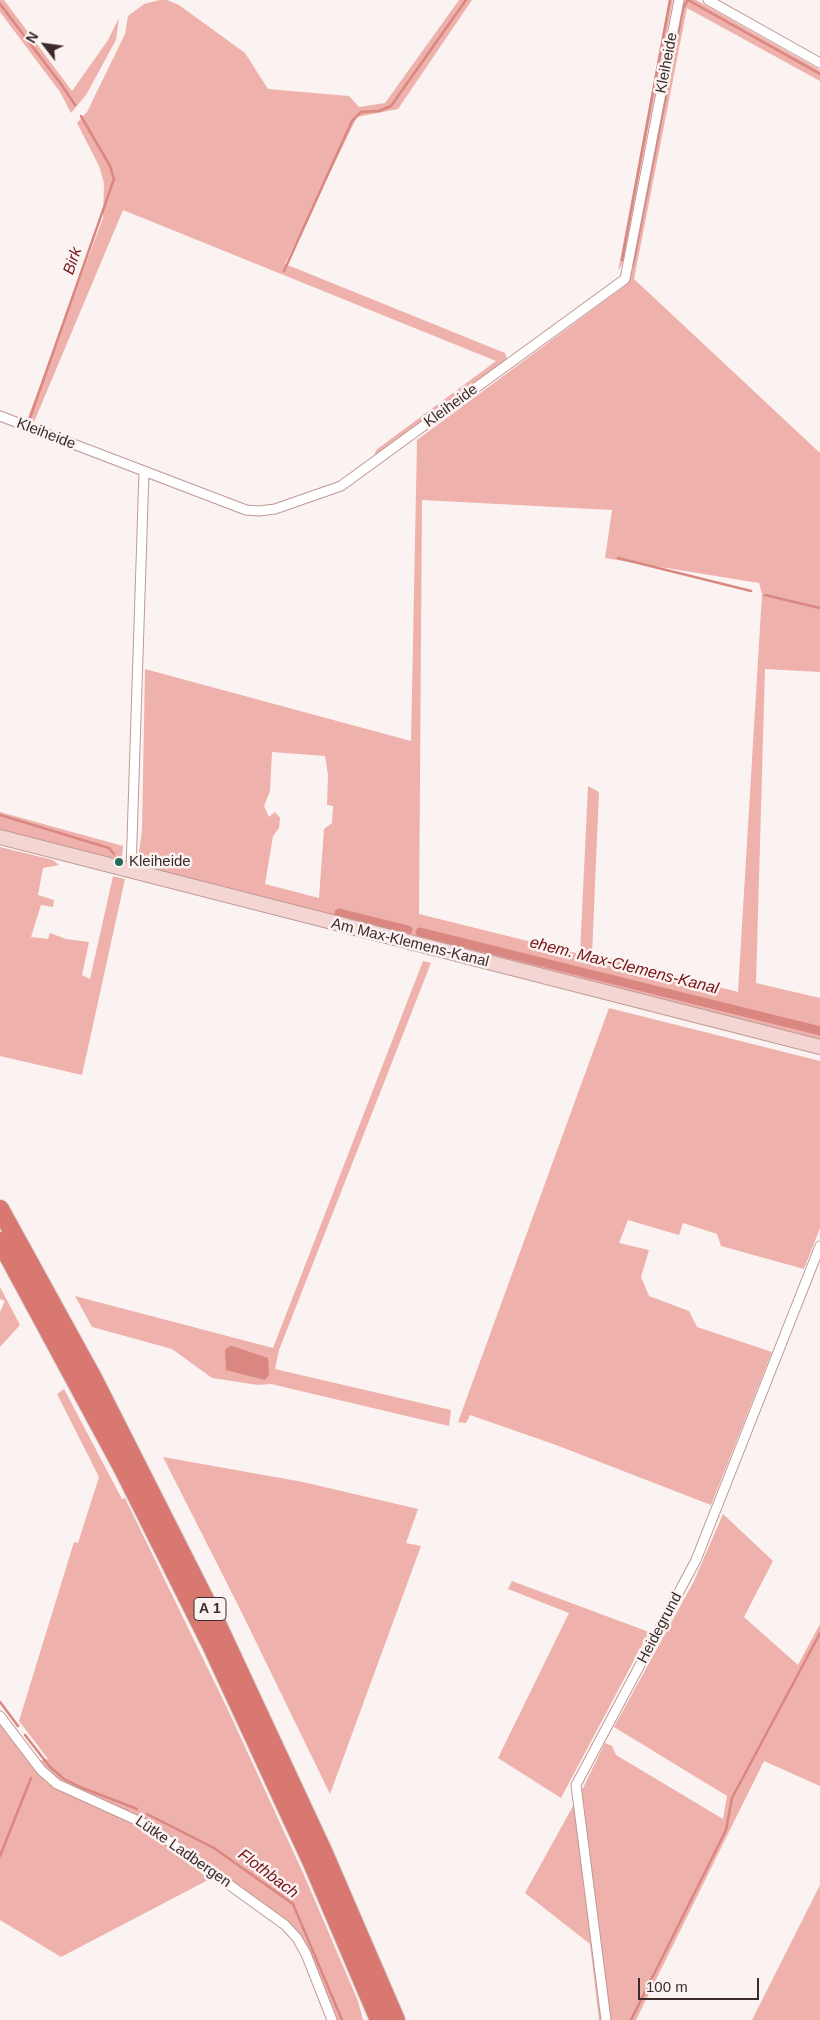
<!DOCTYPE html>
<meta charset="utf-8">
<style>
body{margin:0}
#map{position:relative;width:820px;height:2020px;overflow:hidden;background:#fbf3f2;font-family:Helvetica,sans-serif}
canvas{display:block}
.north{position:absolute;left:20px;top:20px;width:50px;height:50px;-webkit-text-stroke:4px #fbf3f2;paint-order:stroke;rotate:300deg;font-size:14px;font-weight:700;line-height:20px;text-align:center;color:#3b2b2a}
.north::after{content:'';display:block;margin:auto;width:18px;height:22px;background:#3b2b2a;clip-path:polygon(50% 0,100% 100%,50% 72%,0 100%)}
.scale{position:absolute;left:638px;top:1978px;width:121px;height:22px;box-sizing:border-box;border:2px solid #3b2b2a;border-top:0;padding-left:6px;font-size:15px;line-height:18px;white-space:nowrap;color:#3b2b2a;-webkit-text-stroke:4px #fbf3f2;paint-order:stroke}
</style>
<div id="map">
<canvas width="820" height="2020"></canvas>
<div class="north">N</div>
<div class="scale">100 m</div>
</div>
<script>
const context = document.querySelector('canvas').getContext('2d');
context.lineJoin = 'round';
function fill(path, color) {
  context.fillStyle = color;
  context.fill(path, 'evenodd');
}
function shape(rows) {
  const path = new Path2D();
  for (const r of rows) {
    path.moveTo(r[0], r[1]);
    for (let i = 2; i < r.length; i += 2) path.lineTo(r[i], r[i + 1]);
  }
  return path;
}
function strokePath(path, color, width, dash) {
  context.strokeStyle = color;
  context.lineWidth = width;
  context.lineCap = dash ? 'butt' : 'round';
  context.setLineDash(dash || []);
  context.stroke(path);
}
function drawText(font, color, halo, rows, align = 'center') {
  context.font = font + ' Helvetica,sans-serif';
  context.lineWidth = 5;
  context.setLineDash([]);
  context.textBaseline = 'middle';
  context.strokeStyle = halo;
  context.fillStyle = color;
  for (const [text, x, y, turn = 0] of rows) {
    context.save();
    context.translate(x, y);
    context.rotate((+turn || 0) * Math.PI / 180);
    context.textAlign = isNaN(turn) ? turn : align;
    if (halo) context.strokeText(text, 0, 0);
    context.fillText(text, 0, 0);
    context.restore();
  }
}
fill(shape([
 [0,0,4,0,72,91,108,40,119,18,116,40,86,95,71,113,60,92,0,12],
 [160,0,167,0,179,5,245,53,268,89,349,96,359,107,385,103,459,0,472,0,398,109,357,117,285,264,505,353,507,359,374,457,376,450,496,361,123,210,34,422,27,420,103,218,104,183,99,166,77,123,87,112,125,34,128,16,144,4],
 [669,0,673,0,622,264,618,271],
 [683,0,696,0,820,70,820,81,687,8,634,279,820,453,820,672,765,669,756,983,820,998,820,1041,150,869,142,862,139,852,142,830,145,669,411,741,417,440,626,285],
 [422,500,612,510,605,558,759,583,762,594,738,992,592,954,599,792,588,786,580,954,419,914],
 [272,752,325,756,328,775,327,805,333,806,332,823,324,829,319,898,265,884,273,836,279,828,280,818,275,812,269,817,264,806,270,791],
 [0,812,123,846,122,856,115,861,0,831],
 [0,847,53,860,59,865,43,868,38,895,54,900,53,907,41,905,31,937,48,939,50,933,66,939,89,942,82,975,90,979,113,876,125,879,82,1075,0,1056],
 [423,961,431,963,279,1350,275,1369,451,1410,449,1426,271,1384,258,1385,212,1378,172,1349,92,1327,75,1296,273,1348],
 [609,1008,820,1061,820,1228,804,1269,721,1246,717,1234,683,1223,679,1235,628,1220,619,1243,649,1250,641,1277,649,1296,689,1311,697,1327,772,1352,711,1505,556,1445,470,1415,466,1423,458,1422],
 [0,1287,20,1325,0,1347,0,1312,5,1301,0,1299],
 [64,1389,122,1499,125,1498,229,1712,304,1875,358,2001,363,2020,334,2020,304,1944,158,1830,65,1786,37,1761,48,1759,19,1721,74,1542,78,1543,99,1477,57,1394],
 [163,1457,303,1482,418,1509,406,1543,421,1546,330,1794,239,1607],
 [723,1514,773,1561,744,1617,798,1665,820,1624,820,1786,764,1761,636,2020,599,2020,590,1944,525,1893,584,1786,605,1743,612,1746,616,1755,723,1819,727,1796,614,1727,694,1581],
 [512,1581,649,1632,561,1798,498,1758,569,1613,508,1589],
 [0,1721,37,1770,133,1820,188,1860,186,1861,210,1879,61,1957,0,1920],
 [820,1885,820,2020,752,2020]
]), '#efb1ab');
fill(shape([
 [232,1346,268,1358,269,1375,265,1380,226,1370,225,1350,228,1347]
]), '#d98780');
strokePath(shape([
 [688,0,820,74],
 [0,4,61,84,75,105],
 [622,260,670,0],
 [633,265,683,8,688,0],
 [284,271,352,121,361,112,379,111,391,106,466,0],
 [30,418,114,179,110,166,81,116],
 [618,558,751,591],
 [765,595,820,608],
 [0,815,109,848,114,854],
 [0,1702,18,1726],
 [25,1735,50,1767,64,1779,80,1787,137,1809],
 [147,1814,214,1848,293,1904,342,2020],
 [0,1856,31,1778],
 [631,2020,726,1830,732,1798,820,1633]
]), '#d98780', 2.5);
strokePath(shape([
 [339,913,408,930],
 [420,932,820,1031]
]), '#d98780', 9);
const minor = shape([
 [708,0,820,63],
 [0,416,246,510,259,511,275,509,341,486,625,279,679,0],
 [131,870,144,472],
 [0,1716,41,1770,57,1784,145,1824,285,1925,297,1938,306,1954,332,2020],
 [606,2020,576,1785,696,1560,820,1246]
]);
const secondary = shape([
 [0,837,820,1047]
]);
const motorway = shape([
 [0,1209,93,1378,213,1615,323,1851,396,2020],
 [0,1241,123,1469,211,1645,312,1863,379,2020]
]);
strokePath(minor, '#bf9995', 11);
strokePath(secondary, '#bf9995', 16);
strokePath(motorway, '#d4d0d0', 20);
strokePath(minor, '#fff', 9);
strokePath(secondary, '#f3d6d4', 14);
strokePath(motorway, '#d87871', 18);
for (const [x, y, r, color] of [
 [119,862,5,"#266959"]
]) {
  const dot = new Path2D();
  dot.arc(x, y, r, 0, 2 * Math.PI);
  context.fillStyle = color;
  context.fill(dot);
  strokePath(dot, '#fbf3f2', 2);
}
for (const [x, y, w] of [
 [210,1609,32]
]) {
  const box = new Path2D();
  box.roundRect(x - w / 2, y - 11.5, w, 23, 4);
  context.fillStyle = '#fbf3f2';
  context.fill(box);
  strokePath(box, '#3b2b2a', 1);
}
drawText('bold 14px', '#3b2b2a', null, [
 ["A 1",210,1609]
]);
drawText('15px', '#3b2b2a', '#fbf3f2', [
 ["Kleiheide",667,63,-79],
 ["Kleiheide",451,406,-36],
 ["Kleiheide",46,434,21],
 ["Am Max-Klemens-Kanal",410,943,14],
 ["Heidegrund",660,1628,-62],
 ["Lütke Ladbergen",183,1852,35]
]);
drawText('15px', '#3b2b2a', '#fbf3f2', [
 ["Kleiheide",129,862]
], 'left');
drawText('italic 16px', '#761317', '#fbf3f2', [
 ["Birk",73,261,-71],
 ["ehem. Max-Clemens-Kanal",624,966,14],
 ["Flothbach",268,1874,37]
]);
</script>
